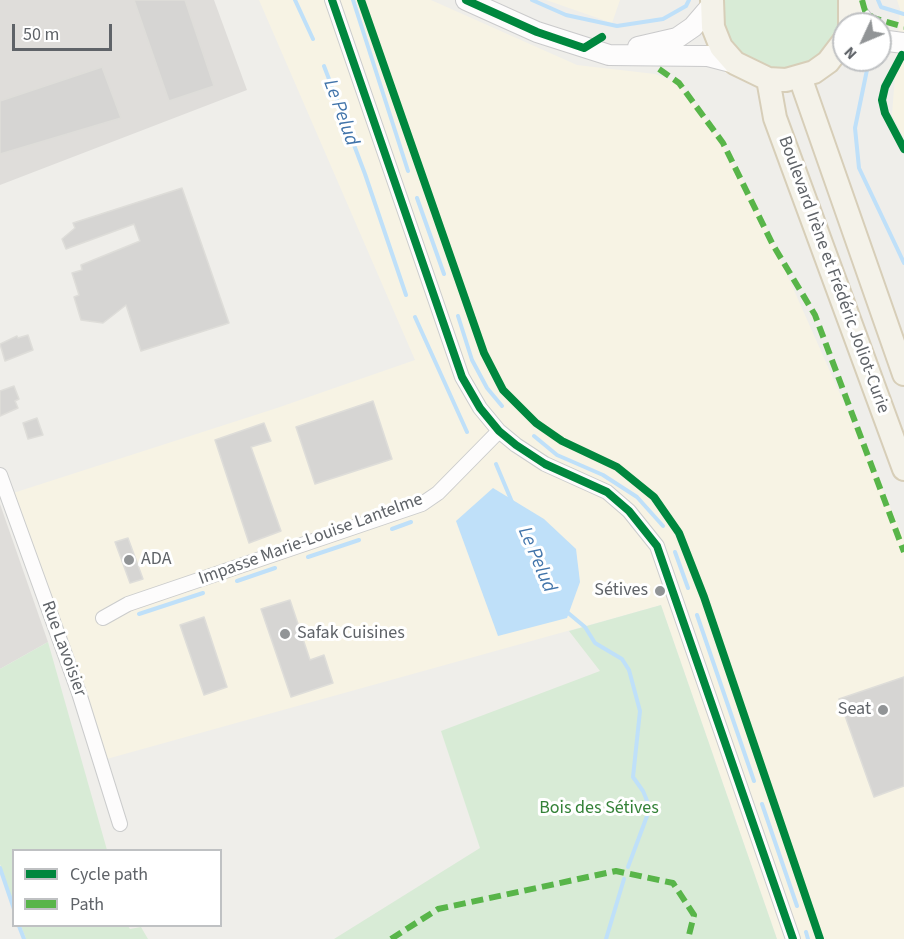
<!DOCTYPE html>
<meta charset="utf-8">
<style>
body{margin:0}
#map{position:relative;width:904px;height:939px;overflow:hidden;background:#efeeea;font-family:"Source Sans 3",sans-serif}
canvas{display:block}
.legend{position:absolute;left:12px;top:849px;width:210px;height:78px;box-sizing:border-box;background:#fff;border:2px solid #bfc1c3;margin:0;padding:8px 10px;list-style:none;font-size:18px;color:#5f6368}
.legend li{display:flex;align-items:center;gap:12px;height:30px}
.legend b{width:30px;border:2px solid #bfc1c3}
.north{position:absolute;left:832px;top:12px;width:60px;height:60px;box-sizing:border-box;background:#fff;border:2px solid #bfc1c3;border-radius:50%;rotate:226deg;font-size:16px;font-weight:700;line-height:24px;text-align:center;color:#5f6368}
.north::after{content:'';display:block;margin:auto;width:21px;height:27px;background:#919496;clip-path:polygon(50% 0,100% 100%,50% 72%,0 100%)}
.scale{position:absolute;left:12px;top:24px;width:100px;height:27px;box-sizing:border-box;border:3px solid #5f6368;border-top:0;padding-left:8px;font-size:18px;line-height:21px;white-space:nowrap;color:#5f6368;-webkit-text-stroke:4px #fff;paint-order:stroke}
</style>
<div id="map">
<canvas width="904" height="939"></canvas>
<ul class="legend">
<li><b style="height:8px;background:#00873e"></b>Cycle path</li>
<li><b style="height:8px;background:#58b549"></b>Path</li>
</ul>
<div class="north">N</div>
<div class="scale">50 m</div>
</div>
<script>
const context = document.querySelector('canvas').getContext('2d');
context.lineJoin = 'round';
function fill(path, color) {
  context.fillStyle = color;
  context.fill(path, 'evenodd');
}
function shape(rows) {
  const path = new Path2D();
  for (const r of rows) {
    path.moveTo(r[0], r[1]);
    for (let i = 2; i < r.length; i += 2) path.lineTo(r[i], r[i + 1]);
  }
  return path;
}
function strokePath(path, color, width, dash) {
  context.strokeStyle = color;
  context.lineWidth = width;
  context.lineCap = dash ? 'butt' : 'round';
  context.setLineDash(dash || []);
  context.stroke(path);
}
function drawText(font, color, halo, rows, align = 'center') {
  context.font = font + ' "Source Sans 3",sans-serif';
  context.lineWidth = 6;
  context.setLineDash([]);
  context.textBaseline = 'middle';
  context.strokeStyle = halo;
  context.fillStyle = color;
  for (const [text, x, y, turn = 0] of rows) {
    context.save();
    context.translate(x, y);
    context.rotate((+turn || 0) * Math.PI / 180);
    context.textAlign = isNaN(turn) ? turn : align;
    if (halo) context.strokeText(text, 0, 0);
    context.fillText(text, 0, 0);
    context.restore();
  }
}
fill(shape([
 [259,0,431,0,577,65,655,74,679,83,716,133,753,198,904,538,904,939,777,939,661,605,103,760,7,495,277,408,415,360],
 [546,0,620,0,612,23],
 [897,0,904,0,904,138,892,115,900,9]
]), '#f7f3e4');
fill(shape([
 [0,0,214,0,247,90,0,185],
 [0,504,48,642,0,669]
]), '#dfddda');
fill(shape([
 [723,0,840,0,841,16,836,36,824,53,807,65,787,70,766,68,747,59,732,44,723,25],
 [661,605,777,939,334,939,480,848,441,731,600,671,569,631],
 [48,642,107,850,14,850,13,903,0,864,0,669],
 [21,926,128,926,130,929,141,927,148,939,26,939]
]), '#d8ebd6');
fill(shape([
 [493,488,544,519,576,549,580,582,567,618,498,636,456,521]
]), '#bfe0f9');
strokePath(shape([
 [295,0,313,39],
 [353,0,408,171],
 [532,0,566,15,617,26,663,19,686,6,689,0],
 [878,0,881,7,904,14],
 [869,60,855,128,859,168,904,263],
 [324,66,365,174,406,295],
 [417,198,444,274],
 [458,316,472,360,487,388,502,406],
 [415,317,467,432],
 [534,436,557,455,603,475,637,497,663,526],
 [496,464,512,502],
 [392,529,411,522],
 [675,552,688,588],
 [308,557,359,540],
 [237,581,275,568],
 [567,612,585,627,595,643,622,659,629,670,640,711,633,777,643,791,650,808,628,867],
 [139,614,203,593],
 [697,615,754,781],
 [762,804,797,906],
 [0,868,14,909],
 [19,926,24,939],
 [806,932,808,939],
 [606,939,624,879]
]), '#bfe0f9', 4);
const building = shape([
 [134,0,185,0,214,86,169,101,134,0],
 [102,67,121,118,0,154,0,101,102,67],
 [182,188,229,323,141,351,126,305,103,323,81,320,74,297,79,295,72,273,82,270,81,265,140,241,134,224,66,249,62,239,75,228,73,223,182,188],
 [28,335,33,350,5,361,0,344,17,336,18,338,28,335],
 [14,386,19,399,15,401,18,408,0,416,0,391,14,386],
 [373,401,392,459,315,484,296,427,373,401],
 [37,418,43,435,28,439,23,423,37,418],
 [264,423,271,441,251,447,281,531,249,543,215,440,264,423],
 [128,538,143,579,130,583,115,542,128,538],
 [290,600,310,660,324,655,333,683,291,697,261,609,290,600],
 [204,617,227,687,204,695,180,625,204,617],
 [904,677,904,786,874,797,839,699,904,677]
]);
fill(building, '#d6d5d3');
strokePath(building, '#deddd9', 1.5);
const street = shape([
 [332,0,462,377,480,408,499,431,516,445,545,464,607,492,629,511,657,546,793,939],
 [0,475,79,693,120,824],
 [103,618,128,604,422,504,438,493,499,431]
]);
const secondary = shape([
 [466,0,537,32,609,55,708,56,735,63],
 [851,5,866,24],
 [880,40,904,43],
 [638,47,677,38,693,27,711,6]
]);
const primary = shape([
 [712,0,713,27,721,47,735,63,768,79,786,80,814,72,828,62,844,41],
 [850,24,850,0],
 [800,77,904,374],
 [768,79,775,118,904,469]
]);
strokePath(street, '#cbcccc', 16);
strokePath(secondary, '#cacacb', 22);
strokePath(primary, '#d7ceb8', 26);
strokePath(street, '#fdfcfc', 14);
strokePath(secondary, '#fdfcfc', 20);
strokePath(primary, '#f4f2e9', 22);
strokePath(shape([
 [862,0,865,11,873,18,904,27],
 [659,69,679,83,723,143,773,245,815,315,904,552],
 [391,939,438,909,616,871,673,883,694,915,688,939]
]), '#58b549', 6, [12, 6]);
strokePath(shape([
 [332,0,462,377,480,408,499,431,516,445,545,464,607,492,629,511,657,546,793,939],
 [361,0,484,353,503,390,536,423,562,441,617,467,654,497,679,533,704,597,820,939],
 [466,0,537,32,584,48,602,37],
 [904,56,902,55,885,87,882,100,885,113,904,149]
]), '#00873e', 8);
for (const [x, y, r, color] of [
 [129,560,6,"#919496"],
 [660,591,6,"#919496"],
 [285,634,6,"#919496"],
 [883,710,6,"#919496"]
]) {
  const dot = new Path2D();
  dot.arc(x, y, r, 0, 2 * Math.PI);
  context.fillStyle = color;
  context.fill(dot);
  strokePath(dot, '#fff', 2);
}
drawText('18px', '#5f6368', '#fff', [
 ["Boulevard Irène et Frédéric Joliot-Curie",833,275,70],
 ["Impasse Marie-Louise Lantelme",311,540,-20],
 ["Rue Lavoisier",63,649,70]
]);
drawText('18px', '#5f6368', '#fff', [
 ["ADA",141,560],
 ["Sétives",648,591,"right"],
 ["Safak Cuisines",297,634],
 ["Seat",871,710,"right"]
], 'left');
drawText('18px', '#348238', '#fff', [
 ["Bois des Sétives",599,809]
]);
drawText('italic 20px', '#4174aa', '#fff', [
 ["Le Pelud",340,113,70],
 ["Le Pelud",536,560,67]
]);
</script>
